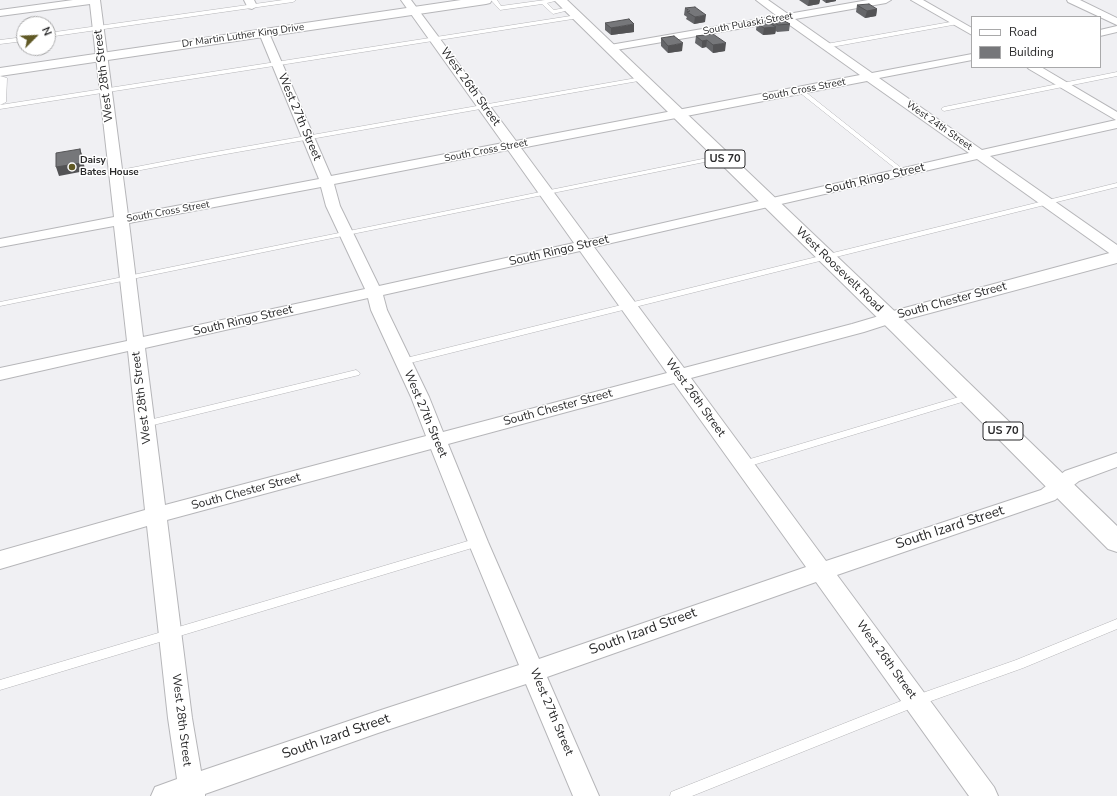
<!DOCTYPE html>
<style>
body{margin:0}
#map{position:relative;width:1117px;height:796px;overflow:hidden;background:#f0f0f3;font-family:"Nunito Sans",sans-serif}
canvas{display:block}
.legend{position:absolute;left:971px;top:16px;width:130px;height:52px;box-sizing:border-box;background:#fff;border:1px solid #a9a9aa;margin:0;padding:5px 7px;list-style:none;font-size:12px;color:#29292a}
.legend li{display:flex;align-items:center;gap:8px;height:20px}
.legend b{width:20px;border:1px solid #a9a9aa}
.north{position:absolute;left:16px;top:16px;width:40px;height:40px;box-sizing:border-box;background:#fff;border:1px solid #a9a9aa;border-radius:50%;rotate:66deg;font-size:11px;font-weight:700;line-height:16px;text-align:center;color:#29292a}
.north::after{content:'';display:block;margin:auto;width:14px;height:18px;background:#605925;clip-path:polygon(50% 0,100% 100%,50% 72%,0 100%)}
</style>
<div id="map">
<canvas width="1117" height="796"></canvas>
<ul class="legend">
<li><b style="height:5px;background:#fff"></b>Road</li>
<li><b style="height:11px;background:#76777a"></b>Building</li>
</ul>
<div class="north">N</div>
</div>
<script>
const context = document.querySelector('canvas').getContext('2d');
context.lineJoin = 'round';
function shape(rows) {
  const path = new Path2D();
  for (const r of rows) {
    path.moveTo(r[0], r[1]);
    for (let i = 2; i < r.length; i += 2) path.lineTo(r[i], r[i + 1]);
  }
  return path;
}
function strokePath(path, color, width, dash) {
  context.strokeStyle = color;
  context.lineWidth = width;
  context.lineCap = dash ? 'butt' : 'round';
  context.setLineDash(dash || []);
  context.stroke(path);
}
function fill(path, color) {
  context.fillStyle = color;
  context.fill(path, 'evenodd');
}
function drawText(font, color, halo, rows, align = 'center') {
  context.font = font + ' "Nunito Sans",sans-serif';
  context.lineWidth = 3;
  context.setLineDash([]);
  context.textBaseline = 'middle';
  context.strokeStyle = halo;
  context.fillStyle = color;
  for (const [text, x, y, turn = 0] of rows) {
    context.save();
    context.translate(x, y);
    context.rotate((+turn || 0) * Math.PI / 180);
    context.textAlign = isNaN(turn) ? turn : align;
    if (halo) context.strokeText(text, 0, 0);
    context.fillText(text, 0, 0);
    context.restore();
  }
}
const service = shape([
 [283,0,296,0,293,2,48,37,48,33,283,0],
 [491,0,497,0,501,6,545,0,559,0,547,3,554,10,570,7,573,9,553,14,542,4,500,10,491,0],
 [577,15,579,16,579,18,0,109,0,105,577,15],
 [956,21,959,23,958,24,826,48,823,46,826,44,956,21],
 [24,37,24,41,0,44,0,40,24,37],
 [1117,72,1117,76,944,111,941,109,944,107,1117,72],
 [0,76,7,78,6,102,0,105,0,76],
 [642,77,644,78,644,80,198,159,115,175,112,173,115,171,198,155,642,77],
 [799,90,803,90,905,171,905,173,901,173,799,92,799,90],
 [722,155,724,156,724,158,0,306,0,302,722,155],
 [1117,183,1117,187,402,365,398,362,402,359,1117,183],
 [356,370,360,373,359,375,145,427,140,424,145,421,356,370],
 [969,394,972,395,973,397,972,399,743,468,740,466,738,464,740,462,969,394],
 [478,538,482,539,483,542,482,545,0,690,0,680,478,538],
 [1117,619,1117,629,1023,668,917,706,692,796,670,796,671,792,676,790,911,697,1016,660,1117,619]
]);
const minor = shape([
 [73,0,100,0,128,215,319,179,259,33,264,30,269,33,331,176,503,143,401,0,411,0,516,141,860,75,784,21,610,51,604,48,610,45,777,16,756,0,768,0,788,14,868,0,891,0,886,3,795,19,872,73,972,54,972,60,879,78,982,150,1116,120,1029,69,1027,67,1041,67,1117,112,1117,128,990,156,1117,245,1117,257,1112,255,977,159,594,247,684,368,852,324,889,313,895,314,897,318,895,322,864,332,691,378,826,561,1041,490,1065,471,1117,453,1117,467,1079,481,1055,500,837,575,994,787,998,796,969,796,816,582,547,677,599,796,573,796,526,684,378,733,205,794,205,796,151,796,155,787,177,779,168,718,147,526,0,569,0,551,145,510,128,351,0,380,0,368,127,341,114,226,0,247,0,239,114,217,90,4,0,16,0,10,73,0],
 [867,81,969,153,589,240,521,148,867,81],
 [508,150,574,243,379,286,340,206,334,184,508,150],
 [321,187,326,206,365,289,143,337,129,223,321,187],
 [580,251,667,373,443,432,429,397,387,310,383,295,580,251],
 [368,298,371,310,411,397,426,436,165,505,145,348,368,298],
 [674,383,806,567,539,659,488,542,448,444,674,383],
 [431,449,468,542,519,665,378,711,201,771,192,718,167,520,431,449],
 [244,0,254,0,257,6,252,9,248,8,244,0],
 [911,0,923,0,972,28,972,35,911,0],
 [1067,0,1080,0,1117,18,1117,25,1068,2,1067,0],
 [1117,26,1117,32,1100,36,1100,30,1117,26]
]);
const tertiary = shape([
 [461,0,492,0,490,3,486,4,0,76,0,68,461,0]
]);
const secondary = shape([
 [1117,251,1117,263,889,324,882,322,879,318,882,314,1117,251]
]);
const primary = shape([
 [554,0,567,0,907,323,1117,526,1117,552,1108,549,893,333,554,0]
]);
strokePath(service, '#b6b6b9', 1);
strokePath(minor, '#b6b6b9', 2);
strokePath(tertiary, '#b6b6b9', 2);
strokePath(secondary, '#b6b6b9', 2);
strokePath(primary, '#b6b6b9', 2);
fill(service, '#fff');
fill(minor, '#fff');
fill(tertiary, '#fff');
fill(secondary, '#fff');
fill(primary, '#fff');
fill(shape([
 [799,0,820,0,819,4,808,6],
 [822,0,836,0,836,1,826,3],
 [857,5,877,9,876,16,865,18,856,12],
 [685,8,705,22,694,24,686,19,687,17,684,15],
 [771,20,790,24,789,31,777,32,776,31,775,34,763,35,756,30,757,23,771,24],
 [605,23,634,32,611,35,605,30],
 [713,34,725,51,713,53,706,47,702,48,695,43,696,36],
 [661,38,682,51,668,53,661,46]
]), '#656669');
fill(shape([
 [809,0,820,0,819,4,808,6],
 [826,0,836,0,836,1,826,3],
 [877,9,876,16,865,18,867,11],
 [706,15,705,22,694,24,695,17],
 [634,24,634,32,611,35,611,28],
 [776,27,775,34,763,35,764,28],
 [707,40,706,47,702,48,702,41],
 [683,43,682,51,668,53,668,46],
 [726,43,725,51,713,53,713,45],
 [80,149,83,157,85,171,59,176,56,167]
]), '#535355');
const building = shape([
 [869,4,877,9,867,11,857,5,869,4],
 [695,7,706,15,695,17,687,12,690,11,685,8,695,7],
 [629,19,634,24,611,28,605,23,629,19],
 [781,19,790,24,778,25,771,20,781,19],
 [766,21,776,27,764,28,757,23,766,21],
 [713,34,726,43,713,45,707,40,702,41,696,36,713,34],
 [674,36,683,43,668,46,661,38,674,36],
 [80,149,82,163,56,167,56,153,80,149]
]);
fill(building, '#76777a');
strokePath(building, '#535355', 1);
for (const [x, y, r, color] of [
 [72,167,4,"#605925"]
]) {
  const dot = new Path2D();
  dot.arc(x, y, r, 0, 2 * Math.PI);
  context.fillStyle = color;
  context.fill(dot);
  strokePath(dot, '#fff', 1.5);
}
drawText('10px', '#29292a', '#fff', [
 ["South Pulaski Street",748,24,-10],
 ["Dr Martin Luther King Drive",243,36,-8],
 ["South Cross Street",804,90,-11],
 ["West 24th Street",939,126,35],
 ["South Cross Street",486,151,-11],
 ["South Cross Street",168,212,-10]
]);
drawText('bold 10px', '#29292a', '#fff', [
 ["Daisy",80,161],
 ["Bates House",80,173]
], 'left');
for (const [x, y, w] of [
 [725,159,40],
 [1003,431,40]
]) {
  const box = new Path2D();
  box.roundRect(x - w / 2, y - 9, w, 18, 3);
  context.fillStyle = '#fff';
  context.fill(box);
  strokePath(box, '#29292a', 1);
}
drawText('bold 11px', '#29292a', null, [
 ["US 70",725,159],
 ["US 70",1003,431]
]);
drawText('12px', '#29292a', '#fff', [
 ["West 28th Street",104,76,-97],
 ["West 26th Street",470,87,54],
 ["West 27th Street",299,117,67],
 ["South Ringo Street",875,179,-13],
 ["South Ringo Street",559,251,-13],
 ["West Roosevelt Road",839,270,44],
 ["South Chester Street",952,301,-15],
 ["South Ringo Street",243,321,-13],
 ["West 28th Street",142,398,-97],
 ["West 26th Street",695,398,54],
 ["South Chester Street",558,408,-15],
 ["West 27th Street",425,414,67],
 ["South Chester Street",246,492,-15],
 ["West 26th Street",886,660,54],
 ["West 27th Street",551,712,67],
 ["West 28th Street",181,720,83]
]);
drawText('14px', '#29292a', '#fff', [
 ["South Izard Street",950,528,-18],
 ["South Izard Street",643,632,-20],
 ["South Izard Street",336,737,-19]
]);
</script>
